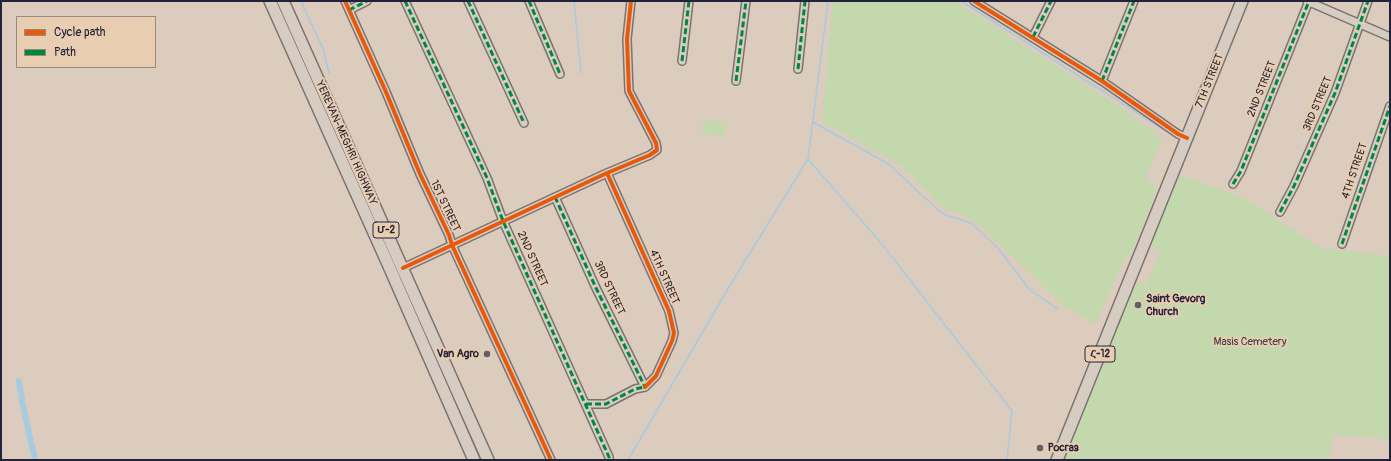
<!DOCTYPE html>
<meta charset="utf-8">
<style>
body{margin:0}
#map{position:relative;width:1391px;height:461px;overflow:hidden;background:#dbccbd;font-family:Pangolin,sans-serif}
canvas{display:block}
.frame{position:absolute;inset:0;border:2px solid #22223b;pointer-events:none}
.legend{position:absolute;left:16px;top:16px;width:140px;height:52px;box-sizing:border-box;background:#e8cdb0;border:1px solid #998981;margin:0;padding:5px 7px;list-style:none;font-size:12px;color:#22223b}
.legend li{display:flex;align-items:center;gap:8px;height:20px}
.legend b{width:20px;border:1px solid #998981}
</style>
<div id="map">
<canvas width="1391" height="461"></canvas>
<div class="frame"></div>
<ul class="legend">
<li><b style="height:5px;background:#e8590c"></b>Cycle path</li>
<li><b style="height:5px;background:#00873e"></b>Path</li>
</ul>
</div>
<script>
const context = document.querySelector('canvas').getContext('2d');
context.lineJoin = 'round';
function fill(path, color) {
  context.fillStyle = color;
  context.fill(path, 'evenodd');
}
function shape(rows) {
  const path = new Path2D();
  for (const r of rows) {
    path.moveTo(r[0], r[1]);
    for (let i = 2; i < r.length; i += 2) path.lineTo(r[i], r[i + 1]);
  }
  return path;
}
function strokePath(path, color, width, dash) {
  context.strokeStyle = color;
  context.lineWidth = width;
  context.lineCap = dash ? 'butt' : 'round';
  context.setLineDash(dash || []);
  context.stroke(path);
}
function drawText(font, color, halo, rows, align = 'center') {
  context.font = font + ' Pangolin,"Noto Sans Armenian",sans-serif';
  context.lineWidth = 4;
  context.setLineDash([]);
  context.textBaseline = 'middle';
  context.strokeStyle = halo;
  context.fillStyle = color;
  for (const [text, x, y, turn = 0] of rows) {
    context.save();
    context.translate(x, y);
    context.rotate((+turn || 0) * Math.PI / 180);
    context.textAlign = isNaN(turn) ? turn : align;
    if (halo) context.strokeText(text, 0, 0);
    context.fillText(text, 0, 0);
    context.restore();
  }
}
fill(shape([
 [833,1,954,1,1129,113,1162,139,1146,177,1157,188,1131,255,1124,260,1095,324,1064,306,976,221,944,208,898,163,822,122],
 [703,120,726,122,725,136,702,134],
 [1180,175,1246,199,1321,248,1390,256,1390,441,1373,437,1333,435,1329,460,1061,460,1135,280,1146,286,1160,252,1149,247,1162,213]
]), '#c4d8ad');
strokePath(shape([
 [301,1,323,49,329,73],
 [574,1,581,73],
 [828,1,808,159,881,243,1012,411,1007,460],
 [961,1,1167,132],
 [813,122,890,165,924,197,943,214,971,223,998,248,1030,290,1058,309],
 [628,460,732,282,808,159]
]), '#a7cbe1', 1.5);
strokePath(shape([
 [19,381,23,406,35,460]
]), '#a7cbe1', 6);
const minor = shape([
 [345,1,386,92,420,174,449,235,452,245,551,460],
 [405,1,487,178,503,221,609,457,609,460],
 [468,1,524,123],
 [529,1,560,74],
 [974,1,1102,81,1178,134,1187,138],
 [1307,1,1390,37],
 [349,10,367,1],
 [1033,37,1051,1],
 [682,61,689,1],
 [798,69,805,1],
 [736,81,746,1],
 [1102,81,1134,1],
 [607,173,669,311,674,333,672,341,656,376,645,387],
 [1233,184,1241,171,1309,1],
 [555,197,596,288,645,387],
 [1280,212,1294,186,1335,93,1368,1],
 [1342,244,1390,106],
 [403,268,607,173,650,155,657,150,656,143,629,91,627,39,631,1],
 [586,404,606,404,635,389,645,387]
]);
const primary = shape([
 [1057,460,1242,1]
]);
const trunk = shape([
 [270,1,388,264,474,460],
 [283,1,488,460]
]);
strokePath(minor, '#7a7371', 10);
strokePath(primary, '#7a7371', 14);
strokePath(trunk, '#7a7371', 14);
strokePath(minor, '#d7ccc1', 7);
strokePath(primary, '#d7ccc1', 11);
strokePath(trunk, '#d7ccc1', 11);
strokePath(shape([
 [405,1,487,178,503,221,609,457,609,460],
 [468,1,524,123],
 [529,1,560,74],
 [349,10,367,1],
 [1033,37,1051,1],
 [682,61,689,1],
 [798,69,805,1],
 [736,81,746,1],
 [1102,81,1134,1],
 [1233,184,1241,171,1309,1],
 [555,197,596,288,645,387],
 [1280,212,1294,186,1335,93,1368,1],
 [1342,244,1390,106],
 [586,404,606,404,635,389,645,387]
]), '#00873e', 3, [6, 3]);
strokePath(shape([
 [345,1,386,92,420,174,449,235,452,245,551,460],
 [974,1,1102,81,1178,134,1187,138],
 [607,173,669,311,674,333,672,341,656,376,645,387],
 [403,268,607,173,650,155,657,150,656,143,629,91,627,39,631,1]
]), '#e8590c', 4);
for (const [x, y, r, color] of [
 [1138,305,4,"#635e68"],
 [487,354,4,"#635e68"],
 [1040,448,4,"#635e68"]
]) {
  const dot = new Path2D();
  dot.arc(x, y, r, 0, 2 * Math.PI);
  context.fillStyle = color;
  context.fill(dot);
  strokePath(dot, '#e8cdb0', 1.5);
}
for (const [x, y, w] of [
 [386,230,26],
 [1100,354,30]
]) {
  const box = new Path2D();
  box.roundRect(x - w / 2, y - 8, w, 16, 3);
  context.fillStyle = '#e8cdb0';
  context.fill(box);
  strokePath(box, '#22223b', 1);
}
drawText('bold 10px', '#22223b', null, [
 ["Մ-2",386,230],
 ["Հ-12",1100,354]
]);
drawText('11px', '#22223b', '#e8cdb0', [
 ["7TH STREET",1210,81,-68],
 ["2ND STREET",1262,89,-68],
 ["3RD STREET",1318,104,-67],
 ["YEREVAN-MEGHRI HIGHWAY",346,143,66],
 ["4TH STREET",1355,171,-71],
 ["1ST STREET",445,206,65],
 ["2ND STREET",532,259,66],
 ["4TH STREET",664,277,66],
 ["3RD STREET",609,288,65]
]);
drawText('bold 11px', '#22223b', '#e8cdb0', [
 ["Saint Gevorg",1146,299],
 ["Church",1146,312],
 ["Van Agro",479,354,"right"],
 ["Росгаз",1048,448]
], 'left');
drawText('11px', '#383f4a', '#e8cdb0', [
 ["Masis Cemetery",1250,342]
]);
</script>
